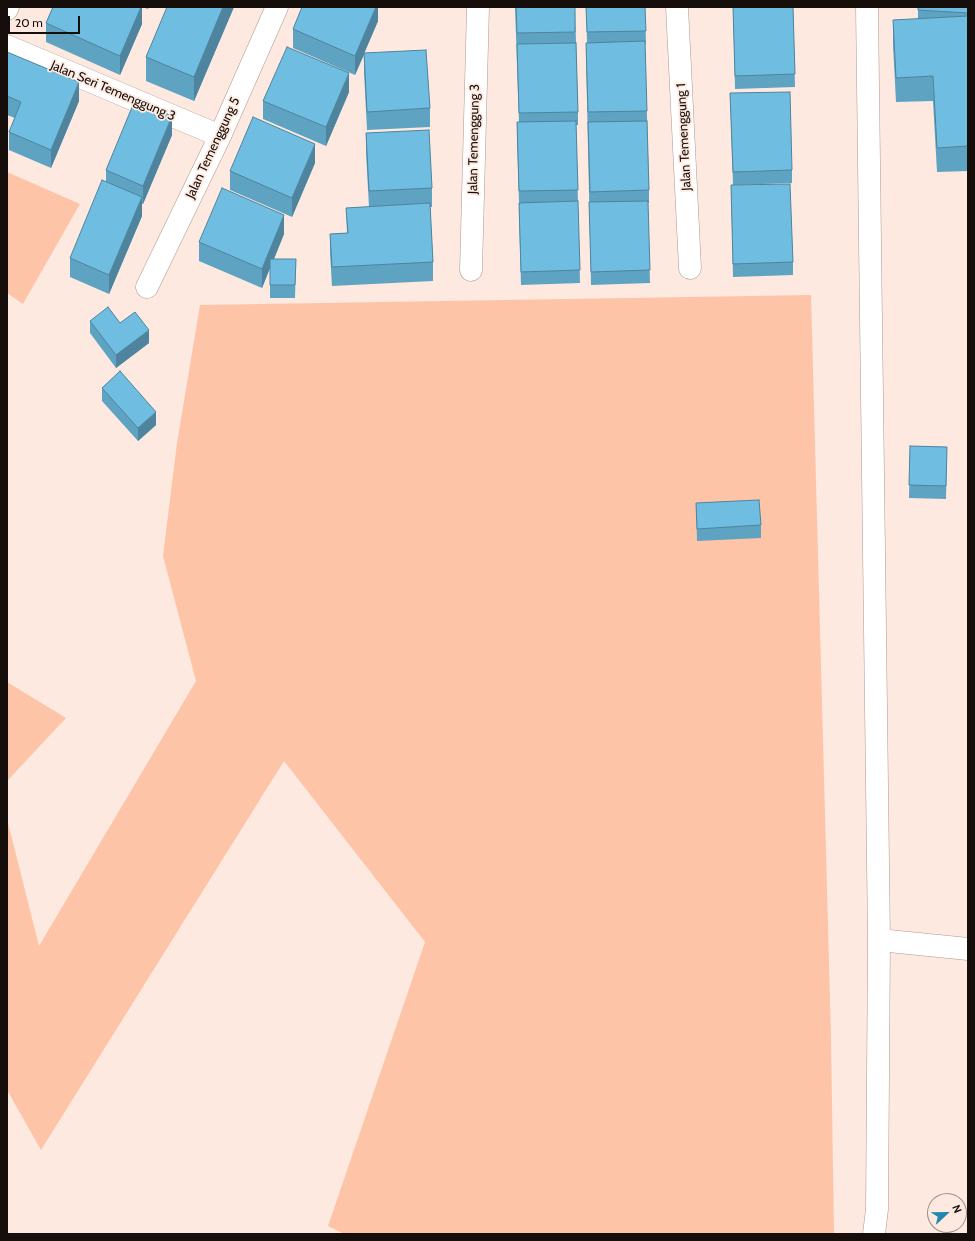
<!DOCTYPE html>
<style>
body{margin:0}
#map{position:relative;width:975px;height:1241px;overflow:hidden;background:#fde9df;font-family:Cabin,sans-serif}
canvas{display:block}
.frame{position:absolute;inset:0;border:8px solid #150e0b;pointer-events:none}
.north{position:absolute;left:927px;top:1193px;width:40px;height:40px;box-sizing:border-box;background:#fde9df;border:1px solid #a0918a;border-radius:50%;rotate:68deg;font-size:11px;font-weight:700;line-height:16px;text-align:center;color:#150e0b}
.north::after{content:'';display:block;margin:auto;width:14px;height:18px;background:#1e88b0;clip-path:polygon(50% 0,100% 100%,50% 72%,0 100%)}
.scale{position:absolute;left:8px;top:16px;width:72px;height:18px;box-sizing:border-box;border:2px solid #150e0b;border-top:0;padding-left:5px;font-size:12px;line-height:14px;white-space:nowrap;color:#150e0b;-webkit-text-stroke:3px #fde9df;paint-order:stroke}
</style>
<div id="map">
<canvas width="975" height="1241"></canvas>
<div class="frame"></div>
<div class="north">N</div>
<div class="scale">20 m</div>
</div>
<script>
const context = document.querySelector('canvas').getContext('2d');
context.lineJoin = 'round';
function fill(path, color) {
  context.fillStyle = color;
  context.fill(path, 'evenodd');
}
function shape(rows) {
  const path = new Path2D();
  for (const r of rows) {
    path.moveTo(r[0], r[1]);
    for (let i = 2; i < r.length; i += 2) path.lineTo(r[i], r[i + 1]);
  }
  return path;
}
function strokePath(path, color, width, dash) {
  context.strokeStyle = color;
  context.lineWidth = width;
  context.lineCap = dash ? 'butt' : 'round';
  context.setLineDash(dash || []);
  context.stroke(path);
}
function drawText(font, color, halo, rows, align = 'center') {
  context.font = font + ' Cabin,sans-serif';
  context.lineWidth = 3.5;
  context.setLineDash([]);
  context.textBaseline = 'middle';
  context.strokeStyle = halo;
  context.fillStyle = color;
  for (const [text, x, y, turn = 0] of rows) {
    context.save();
    context.translate(x, y);
    context.rotate((+turn || 0) * Math.PI / 180);
    context.textAlign = isNaN(turn) ? turn : align;
    if (halo) context.strokeText(text, 0, 0);
    context.fillText(text, 0, 0);
    context.restore();
  }
}
fill(shape([
 [7,172,80,204,23,304,7,293],
 [811,295,831,1038,834,1234,344,1234,328,1226,425,942,284,761,41,1150,7,1090,7,819,39,946,196,681,163,556,177,443,200,305],
 [7,682,66,718,7,781]
]), '#fdc4a8');
const minor = shape([
 [677,7,690,268],
 [867,7,879,940,877,1209,874,1234],
 [7,9,8,7],
 [7,46,220,136],
 [471,270,478,7],
 [147,287,220,136,277,7],
 [879,940,968,949]
]);
strokePath(minor, '#ac9990', 23);
strokePath(minor, '#fff', 22);
fill(shape([
 [53,7,149,7,148,9,142,7,142,24,120,75,46,42,46,23],
 [234,7,194,101,146,81,146,57],
 [378,7,378,21,364,53,430,108,430,127,367,130,364,72,364,55,355,75,293,48,293,29],
 [515,7,575,7,578,112,578,125,576,125,580,283,521,285,519,215,519,203,517,135,517,122,519,122],
 [586,7,645,7,646,44,645,44,649,190,649,203,648,203,650,283,591,285,586,56,586,43,587,43],
 [733,7,793,7,795,87,735,89],
 [918,7,968,7,968,171,937,172,933,101,896,102,893,45,893,20,918,19],
 [7,52,79,101,51,168,9,150,9,132,15,118,7,115],
 [349,92,326,146,263,119,263,101],
 [730,93,792,170,792,183,733,185],
 [366,133,432,188,432,207,430,207,433,262,433,281,332,286,330,253,330,234,347,233,346,208,369,207,366,152],
 [172,135,143,204,142,204,142,216,109,294,70,277,70,258,106,182,106,170],
 [315,163,292,217,230,190,230,171],
 [731,185,793,262,793,275,733,277],
 [284,234,274,259,296,259,295,298,270,298,270,267,262,288,199,261,199,242],
 [90,321,120,323,149,343,116,368,90,333],
 [102,388,156,425,138,441,102,401],
 [910,446,947,447,946,499,909,498],
 [696,503,761,525,761,538,697,541]
]), '#5fa3c2');
fill(shape([
 [141,7,142,7,142,24,120,75,120,56],
 [223,7,234,7,194,101,194,77],
 [376,7,378,7,378,21,355,75,355,56],
 [349,73,349,92,326,146,326,127],
 [79,82,79,101,51,168,51,150],
 [172,116,172,135,143,204,143,186],
 [315,144,315,163,292,217,292,198],
 [142,197,142,216,109,294,109,275],
 [284,215,284,234,262,288,262,269],
 [149,330,149,343,116,368,116,355],
 [156,412,156,425,138,441,138,428]
]), '#4e849e');
const building = shape([
 [53,7,141,7,120,56,46,23,53,7],
 [167,7,223,7,194,77,146,57,167,7],
 [302,7,376,7,355,56,293,29,302,7],
 [516,7,575,7,575,32,517,33,516,7],
 [586,7,645,7,646,31,587,32,586,7],
 [733,7,793,7,795,74,735,76,733,7],
 [918,7,968,7,968,13,918,10,918,7],
 [968,16,968,146,937,148,933,76,896,78,893,20,968,16],
 [645,41,647,111,588,112,586,43,645,41],
 [576,43,578,112,519,113,517,44,576,43],
 [287,47,349,73,326,127,263,101,287,47],
 [426,50,430,108,367,112,364,53,426,50],
 [7,52,79,82,51,150,9,132,21,102,7,96,7,52],
 [790,92,792,170,733,172,730,93,790,92],
 [135,100,172,116,143,186,106,170,135,100],
 [253,117,315,144,292,198,230,171,253,117],
 [576,121,578,190,519,191,517,122,576,121],
 [647,121,649,190,590,192,588,122,647,121],
 [429,130,432,188,369,191,366,133,429,130],
 [102,180,142,197,109,275,70,258,102,180],
 [790,184,793,262,733,264,731,185,790,184],
 [222,188,284,215,262,269,199,242,222,188],
 [578,201,580,270,521,272,519,203,578,201],
 [648,201,650,270,591,272,589,202,648,201],
 [430,203,433,262,332,267,330,234,348,233,346,208,430,203],
 [270,259,296,259,295,285,270,285,270,259],
 [108,307,120,323,135,312,149,330,116,355,90,321,108,307],
 [120,371,156,412,138,428,102,388,120,371],
 [910,446,947,447,946,486,909,485,910,446],
 [759,500,761,525,697,529,696,503,759,500]
]);
fill(building, '#6fbde1');
strokePath(building, '#4e849e', 1);
drawText('13px', '#150e0b', '#fde9df', [
 ["Jalan Seri Temenggung 3",113,91,23],
 ["Jalan Temenggung 1",684,137,-93],
 ["Jalan Temenggung 3",474,139,-89],
 ["Jalan Temenggung 5",213,148,-65]
]);
</script>
